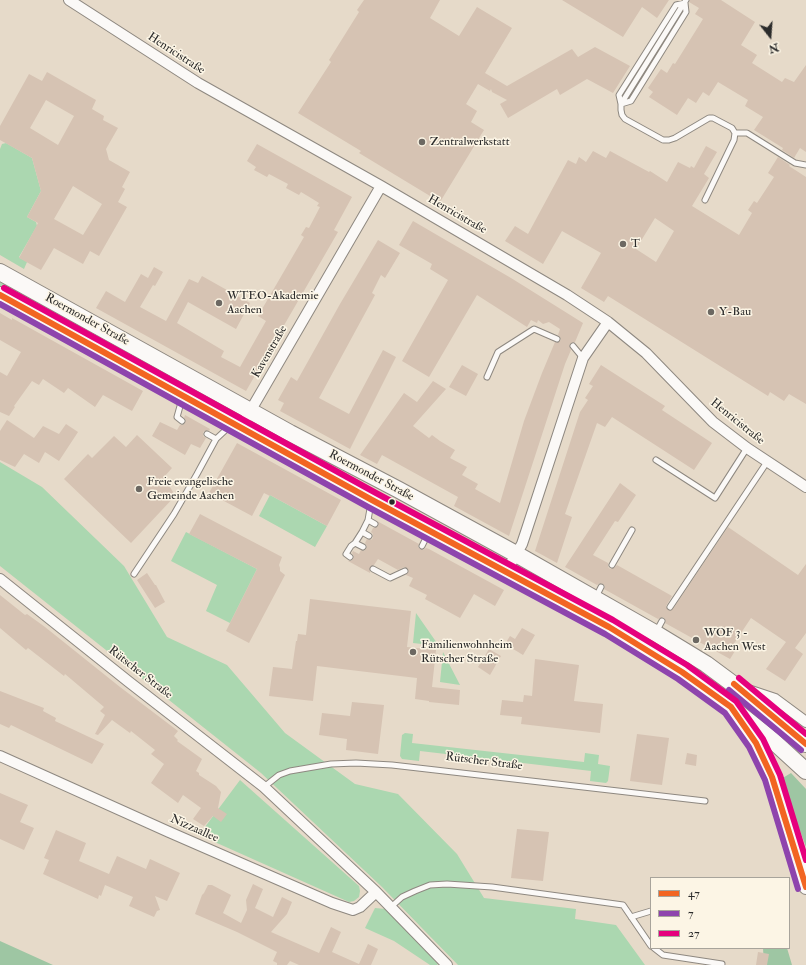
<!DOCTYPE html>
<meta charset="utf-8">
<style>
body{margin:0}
#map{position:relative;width:806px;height:965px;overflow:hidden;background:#e6dac9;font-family:"IM FELL Double Pica",serif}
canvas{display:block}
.legend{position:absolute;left:650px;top:877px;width:140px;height:72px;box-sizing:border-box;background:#fcf5e5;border:1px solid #a8a49b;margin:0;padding:5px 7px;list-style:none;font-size:12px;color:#2b2b2b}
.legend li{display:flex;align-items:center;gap:8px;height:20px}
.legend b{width:20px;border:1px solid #a8a49b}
.north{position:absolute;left:750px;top:16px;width:40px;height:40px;-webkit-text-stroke:3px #fcf5e5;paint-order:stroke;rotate:163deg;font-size:11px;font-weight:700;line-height:16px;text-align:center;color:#2b2b2b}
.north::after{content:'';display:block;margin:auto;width:14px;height:18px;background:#2b2b2b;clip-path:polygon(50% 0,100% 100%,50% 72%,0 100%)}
</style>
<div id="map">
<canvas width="806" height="965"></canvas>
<ul class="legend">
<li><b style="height:5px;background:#f26522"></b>47</li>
<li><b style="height:5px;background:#8e44ad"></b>7</li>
<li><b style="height:5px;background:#e5007d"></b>27</li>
</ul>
<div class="north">N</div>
</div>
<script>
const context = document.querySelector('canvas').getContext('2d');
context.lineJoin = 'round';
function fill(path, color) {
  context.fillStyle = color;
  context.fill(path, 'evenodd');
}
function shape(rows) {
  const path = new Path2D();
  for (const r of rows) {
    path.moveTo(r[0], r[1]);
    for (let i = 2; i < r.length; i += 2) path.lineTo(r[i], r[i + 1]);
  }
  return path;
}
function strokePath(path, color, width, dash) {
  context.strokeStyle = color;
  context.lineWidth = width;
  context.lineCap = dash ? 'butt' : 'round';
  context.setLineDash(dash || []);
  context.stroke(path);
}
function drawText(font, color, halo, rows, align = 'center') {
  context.font = font + ' "IM FELL Double Pica",serif';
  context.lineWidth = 3;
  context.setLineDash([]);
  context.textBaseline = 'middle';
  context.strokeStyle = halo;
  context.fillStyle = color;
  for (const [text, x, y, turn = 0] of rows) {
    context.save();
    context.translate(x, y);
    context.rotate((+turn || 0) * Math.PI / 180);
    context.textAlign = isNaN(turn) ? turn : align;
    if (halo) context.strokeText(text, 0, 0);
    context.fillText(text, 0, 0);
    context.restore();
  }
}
fill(shape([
 [6,143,32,158,41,191,27,217,36,222,37,226,19,257,27,262,24,269,0,255,0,149,2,144],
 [0,281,82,326,99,340,97,341,0,287],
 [0,462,42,487,124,566,167,637,227,665,285,733,355,784,398,794,457,854,484,898,576,909,575,919,616,925,645,965,458,965,382,887,261,773,0,566],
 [270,495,327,526,315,547,259,516],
 [186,532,257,569,230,623,206,611,217,585,171,561],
 [416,613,439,646,413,643],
 [443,652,460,685,440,682],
 [405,733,413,734,412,743,584,762,585,753,599,755,598,764,610,766,608,781,606,783,590,781,591,771,420,751,419,761,402,759,400,756,402,735],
 [240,780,359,886,360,891,359,897,354,901,349,902,199,835],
 [375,908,386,909,391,913,438,964,437,965,430,965,394,941,365,928]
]), '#abd7b0');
fill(shape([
 [791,773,806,789,806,847,781,779],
 [0,941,53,965,0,965],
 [763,948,787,948,792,965,764,965]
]), '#9ec6a3');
fill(shape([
 [364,0,440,0,430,18,459,36,477,7,512,28,485,73,507,86,572,49,578,57,595,47,630,66,613,93,587,79,560,95,557,89,508,118,500,104,507,100,492,92,491,89,490,91,478,84,466,104,477,111,471,122,484,130,440,202,359,153,361,151,298,113,331,62,329,60,359,12,357,10],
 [562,0,669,0,657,18,642,7,623,37],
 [690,0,721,0,755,22,741,45,757,55,752,63,782,82,785,78,794,82,806,65,806,152,800,148,794,158,782,150,783,148,754,130,763,117,745,106,748,100,718,82,709,96,703,92,696,103,688,98,677,115,649,97,653,92,648,88,661,69,667,73,673,63,675,64,703,19,695,14,699,8,689,2],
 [47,72,96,100,92,109,104,116,103,120,118,128,106,149,109,160,130,172,122,187,125,189,118,202,127,207,99,256,90,251,83,264,54,248,41,270,19,258,38,223,27,217,41,191,32,158,0,140,0,126,29,74,42,81],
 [46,100,74,116,58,145,30,128],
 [73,186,102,204,83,235,54,219],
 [257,144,352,197,334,230,338,232,246,391,96,308,106,291,125,302,141,274,148,278,154,267,163,272,155,286,153,285,140,307,166,321,189,279,198,283,202,276,250,303,236,329,188,302,177,323,224,351,221,357,240,367,266,321,258,316,304,237,301,235,306,227,309,228,320,207,317,206,319,203,311,198,301,192,299,195,286,188,288,184,269,174,267,177,254,170,256,167,247,161],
 [706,146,717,152,704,174,709,178,692,206,739,235,752,213,748,210,754,201,757,203,774,177,768,173,778,157,790,165,789,166,806,177,806,404,789,394,784,401,770,392,768,396,608,296,604,302,581,288,601,253,562,231,543,264,505,241,515,226,528,234,568,160,576,164,579,157,586,162,593,151,606,158,610,151,649,172,650,171,667,182,678,162,690,168,691,166,694,168],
 [655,218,674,231,656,262,636,249],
 [413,221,511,278,583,323,575,342,571,343,569,345,571,350,565,364,509,536,454,506,458,497,382,455,377,464,360,455,404,393,417,402,433,381,446,389,413,426,429,438,432,435,440,441,455,450,450,458,467,467,462,475,478,484,475,489,500,503,524,421,542,373,555,342,559,342,561,340,560,337,558,335,560,329,549,322,543,324,538,320,537,323,531,320,527,327,477,295,429,377,402,361,448,280,430,269,432,264,399,245],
 [378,240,400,253,385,278,381,275,372,293,375,295,319,398,349,414,383,350,396,357,350,449,280,411,284,403,278,400,291,377,297,381,340,304],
 [0,313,12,320,12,318,143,391,132,411,103,395,95,407,68,388,64,393,43,379,39,385,32,381,14,406,15,407,9,416,0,412,0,372,7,376,21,352,0,340],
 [462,365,478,374,466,396,449,387],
 [601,365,665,406,662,410,712,443,694,470,612,417,605,427,597,423,565,514,572,517,557,563,535,551,580,412,588,400,585,398,593,386,589,384],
 [185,415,210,429,209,431,207,430,203,432,203,436,206,438,200,448,191,444,185,455,152,436,160,422,177,430,180,425,183,425,185,423,186,420,184,418],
 [7,420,34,438,43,426,59,434,66,424,78,432,59,461,45,452,39,463,24,454,15,467,0,460,0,431],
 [137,435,172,468,164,477,173,492,176,495,131,543,64,479,88,454,92,458,114,436,126,447],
 [237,443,341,500,327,526,270,495,270,496,264,493,252,516,209,493],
 [620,483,636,495,618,522,615,521,593,555,608,563,608,567,610,569,614,568,617,565,672,596,666,606,668,610,673,609,728,527,798,575,806,564,806,633,795,648,803,654,785,681,766,669,786,642,751,618,731,648,735,651,730,659,665,623,666,621,664,618,662,617,658,619,604,589,605,586,603,584,600,583,597,585,565,567],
 [200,514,282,557,279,565,280,568,280,571,285,575,249,643,226,631,257,569,189,534],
 [377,521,419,544,418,547,420,549,423,550,426,548,429,549,504,590,495,606,474,594,460,618,425,599,427,595,409,586,413,578,406,575,409,571,407,568,404,567,398,570,378,559,374,565,370,567,370,573,348,561,351,561,353,559,354,556,352,553,353,551,359,554,361,550,364,551,366,549,367,546,365,543,367,539,371,540,373,538,373,534,371,532,373,528,378,526,379,524],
 [147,573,155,585,156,585,165,602,155,608,137,580],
 [0,595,25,615,27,614,45,627,120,687,178,731,174,736,178,740,177,741,202,759,196,771,199,773,199,775,216,786,221,792,218,808,227,814,221,822,213,816,204,826,193,819,201,808,183,795,178,803,151,783,164,764,151,754,155,750,131,731,130,733,112,720,98,735,95,734,105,715,100,711,104,707,65,674,64,676,28,648,26,650,0,628],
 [310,599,411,611,407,647,436,650,432,687,460,690,459,705,429,702,429,701,415,699,417,678,317,666,313,701,269,696,273,667,292,669,296,641,297,641,298,634,306,635],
 [522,628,535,635,523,655,505,644,510,636,515,639],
 [489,649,501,656,490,675,478,667],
 [535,659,579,665,574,701,603,704,600,733,521,724,522,717,500,715,502,700,523,702,524,695,532,696],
 [0,691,44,708,43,711,56,718,55,721,104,744,92,764,11,725,9,728,0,724],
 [352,702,384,705,378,754,346,750,347,739,319,735,322,713,350,716],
 [637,734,669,738,662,785,630,781],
 [687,753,697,755,696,766,685,764],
 [0,793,28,805,20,822,34,828,24,850,0,839],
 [517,829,549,832,543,881,511,878],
 [56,830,86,843,79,861,109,874,117,856,146,869,150,859,180,873,167,901,155,896,160,910,157,911,154,917,129,906,133,897,105,885,101,896,99,895,98,899,43,874,49,860,44,858],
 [253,884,263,889,255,908,273,917,282,897,292,902,287,914,271,932,319,953,331,927,341,932,332,952,359,964,368,944,378,949,371,965,299,965,290,961,287,965,277,965,277,963,273,961,277,952,237,932,195,914,202,895,204,893,208,885,212,885,231,895,223,913,241,923,247,910,246,900],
 [758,952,769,954,767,965,756,965]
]), '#d6c3b3');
const service = shape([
 [686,0,621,104,621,110,622,115,625,119,663,140,669,140,675,138,709,118,713,118,732,128,735,133,734,140,705,200],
 [685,3,686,12,631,101,621,104,619,95,676,5,685,3],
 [735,133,747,133,795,163,806,165],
 [573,346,583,358],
 [487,377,498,352,534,329,557,339],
 [182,399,177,417,182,421],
 [207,434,216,439],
 [656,460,715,498,747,448],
 [368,520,375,524],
 [362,532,355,543,363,547],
 [369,536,362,532,368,520,371,503],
 [422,546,429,532],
 [350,557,346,554,351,546,355,543],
 [612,565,632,530],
 [373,569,390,578,405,571],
 [134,574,174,514,197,474,216,439,231,425],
 [596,597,601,587],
 [670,607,767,462],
 [656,632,662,621],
 [264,787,279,775,290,771,331,764,356,763,392,765,705,801],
 [391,907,402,897,415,891,430,885,447,884,492,887,558,896,623,905,651,946],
 [631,917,651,911],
 [654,948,663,955,722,964]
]);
const minor = shape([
 [69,0,198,83,381,186,567,295,608,322,646,353,713,422,747,448,806,487],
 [241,427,381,186],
 [506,572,522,544,526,532,583,358,608,322],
 [0,579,129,682,264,787,376,892,447,965],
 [745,689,775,699,806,722],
 [0,756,169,832,332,903,353,910,360,907,376,892]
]);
const secondary = shape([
 [737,715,756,743,772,777,806,887]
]);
const primary = shape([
 [0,272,290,433,399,490,516,554,655,633,706,664,737,687,806,744],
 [0,295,372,500,609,627,682,672,731,707,771,739,806,771]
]);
strokePath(service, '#8e8880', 7);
strokePath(minor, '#8e8880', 12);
strokePath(secondary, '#8e8880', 16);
strokePath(primary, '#8e8880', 18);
strokePath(service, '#fbf9f7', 5);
strokePath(minor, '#fbf9f7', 10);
strokePath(secondary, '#fbf9f7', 14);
strokePath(primary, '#fbf9f7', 16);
strokePath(shape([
 [0,295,372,500,609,627,682,672,731,707,756,743,772,777,806,887],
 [734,684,806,744]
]), '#f26522', 6);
strokePath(shape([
 [0,304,368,507,605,634,678,679,725,713,749,747,765,780,798,889],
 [729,690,801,750]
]), '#8e44ad', 6);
strokePath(shape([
 [4,288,376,493,613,620,687,665,736,701,763,739,780,775,806,860],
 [739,678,806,734]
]), '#e5007d', 6);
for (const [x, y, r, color] of [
 [422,142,4,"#6c6862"],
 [623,244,4,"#6c6862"],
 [219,303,4,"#6c6862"],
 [711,312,4,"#6c6862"],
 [139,489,4,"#6c6862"],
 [392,502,3.5,"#2b2b2b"],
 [696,640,4,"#6c6862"],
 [413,652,4,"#6c6862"]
]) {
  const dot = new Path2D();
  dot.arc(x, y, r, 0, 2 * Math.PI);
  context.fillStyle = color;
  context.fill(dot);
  strokePath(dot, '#fcf5e5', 1.5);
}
drawText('12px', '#2b2b2b', '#fcf5e5', [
 ["Henricistraße",176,54,33],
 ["Henricistraße",457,215,30],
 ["Roermonder Straße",87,320,29],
 ["Kavenstraße",270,352,-60],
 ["Henricistraße",737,422,39],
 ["Roermonder Straße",371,476,28],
 ["Rütscher Straße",140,673,38],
 ["Rütscher Straße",484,762,7],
 ["Nizzaallee",194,829,24]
]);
drawText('12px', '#2b2b2b', '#fcf5e5', [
 ["Zentralwerkstatt",430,142],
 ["T",631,244],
 ["WTEO-Akademie",227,296],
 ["Aachen",227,310],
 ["Y-Bau",719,312],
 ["Freie evangelische",147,482],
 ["Gemeinde Aachen",147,496],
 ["WOF 3 -",704,633],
 ["Aachen West",704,647],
 ["Familienwohnheim",421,645],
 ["Rütscher Straße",421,659]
], 'left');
</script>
